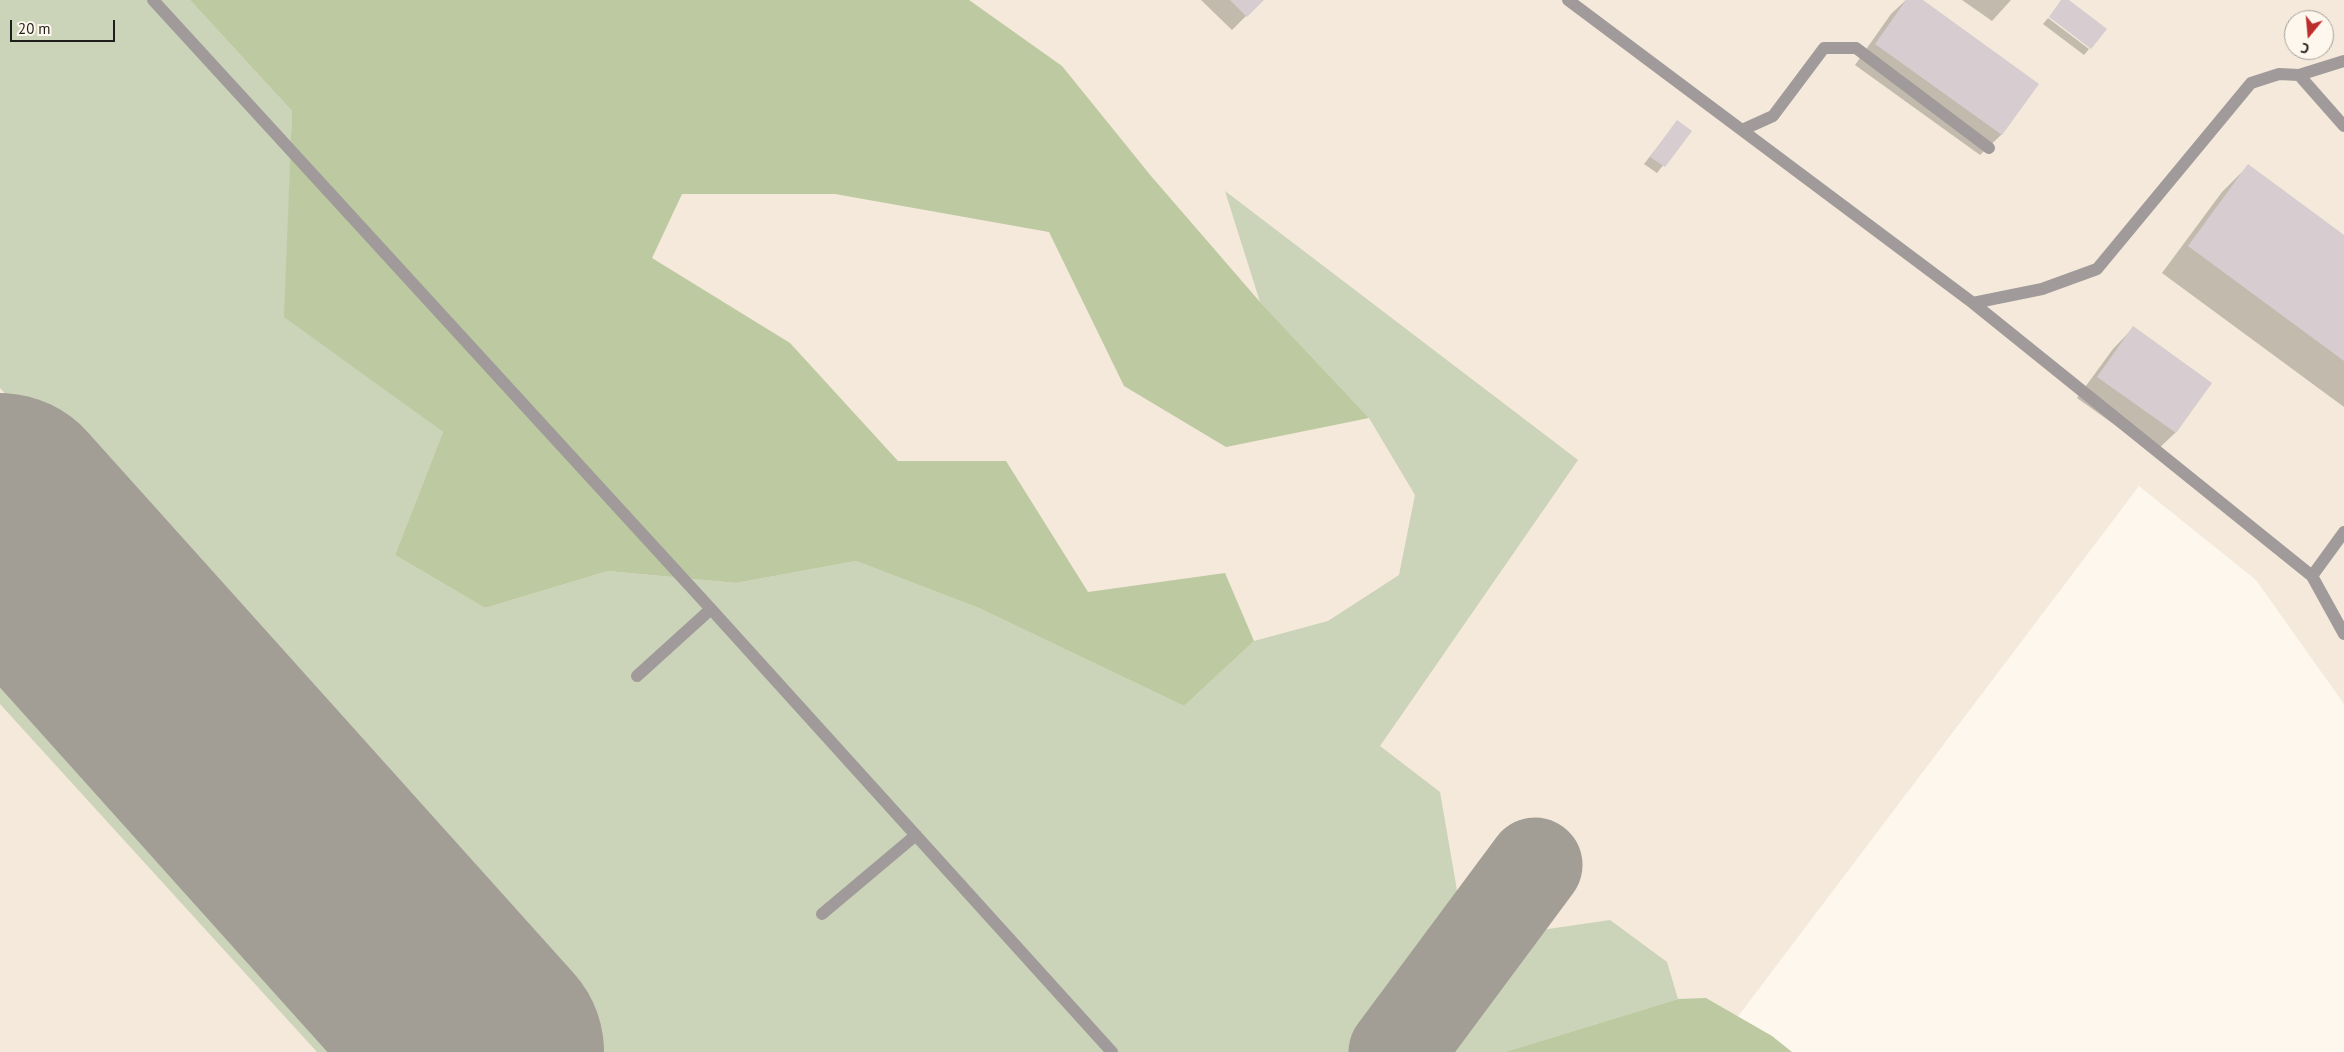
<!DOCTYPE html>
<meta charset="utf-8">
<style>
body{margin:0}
#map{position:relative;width:2344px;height:1052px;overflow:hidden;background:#fdf7ed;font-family:"PT Sans",sans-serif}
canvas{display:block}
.north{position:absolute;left:2284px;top:10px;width:50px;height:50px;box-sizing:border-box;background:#fdf7ed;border:1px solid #a5a099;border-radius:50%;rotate:197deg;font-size:14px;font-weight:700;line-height:20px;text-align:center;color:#201e1a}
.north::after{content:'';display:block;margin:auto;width:18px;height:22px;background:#bc2d2a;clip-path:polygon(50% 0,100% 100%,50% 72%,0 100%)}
.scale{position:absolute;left:10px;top:20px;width:105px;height:22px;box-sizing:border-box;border:2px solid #201e1a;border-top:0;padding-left:6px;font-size:15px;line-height:18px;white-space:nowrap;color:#201e1a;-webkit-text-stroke:4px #fdf7ed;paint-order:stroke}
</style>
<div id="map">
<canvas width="2344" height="1052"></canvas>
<div class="north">С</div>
<div class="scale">20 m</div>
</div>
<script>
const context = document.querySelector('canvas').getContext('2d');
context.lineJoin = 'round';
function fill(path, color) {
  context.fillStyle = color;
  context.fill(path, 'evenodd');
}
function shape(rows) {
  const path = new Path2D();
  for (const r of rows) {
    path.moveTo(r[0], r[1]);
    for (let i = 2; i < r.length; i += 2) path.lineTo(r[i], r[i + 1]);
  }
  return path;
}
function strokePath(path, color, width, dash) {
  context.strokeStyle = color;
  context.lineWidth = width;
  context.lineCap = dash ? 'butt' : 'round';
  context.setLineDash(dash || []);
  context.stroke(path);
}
fill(shape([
 [0,0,2344,0,2344,704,2256,580,2139,486,1711,1052,0,1052],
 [2294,20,2324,20,2324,50,2294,50]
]), '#f4e9da');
fill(shape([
 [0,0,190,0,292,111,285,317,443,432,395,555,485,608,608,571,736,583,856,561,979,608,1184,706,1254,641,1328,621,1399,575,1415,495,1369,418,1260,302,1225,191,1578,460,1380,746,1440,792,1459,902,1351,1052,597,1052,0,388],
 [0,637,374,1052,317,1052,0,704],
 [1610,920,1667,962,1678,999,1505,1052,1425,1052,1514,934]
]), '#cbd3b9');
fill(shape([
 [190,0,969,0,1062,66,1151,176,1260,302,1369,418,1226,447,1124,386,1049,232,835,194,682,194,652,258,790,343,898,461,1006,461,1088,592,1225,573,1254,641,1184,706,979,608,856,561,736,583,608,571,485,608,395,555,443,432,284,317,292,111],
 [1706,998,1772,1036,1792,1052,1505,1052,1678,999]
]), '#bdc9a1');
fill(shape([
 [1201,0,1262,0,1232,30],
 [1906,0,1921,0,2037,84,2001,135,1980,155,1855,65,1891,14],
 [1962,0,2011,0,1992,21],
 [2048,18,2089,49,2084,55,2043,24],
 [1677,122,1690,131,1657,173,1644,164],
 [2248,166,2344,237,2344,407,2162,273,2222,192],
 [2133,328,2211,383,2175,433,2154,453,2077,398,2113,349]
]), '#0003');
strokePath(shape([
 [1396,1052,1535,865]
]), '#a29e96', 95);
strokePath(shape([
 [0,511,486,1052]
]), '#a29e96', 236);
fill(shape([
 [1230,0,1264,0,1247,17],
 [1906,0,1923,0,2039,84,2002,135,1875,44],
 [2061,0,2069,0,2107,29,2091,49,2049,17],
 [1677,120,1692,131,1665,167,1650,157],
 [2248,164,2344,235,2344,361,2188,246],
 [2133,326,2212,383,2176,433,2097,377]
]), '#d7cccf');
strokePath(shape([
 [153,0,711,609,1112,1052],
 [1568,0,1973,303,2312,576,2344,634],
 [2299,75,2344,61],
 [1742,130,1773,116,1824,48,1856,48,1989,148],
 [1973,303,2042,289,2097,269,2251,83,2279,74,2299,75,2344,126],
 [2312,576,2344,532],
 [637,676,711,609],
 [822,914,916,835]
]), '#a09b9a', 12);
</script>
